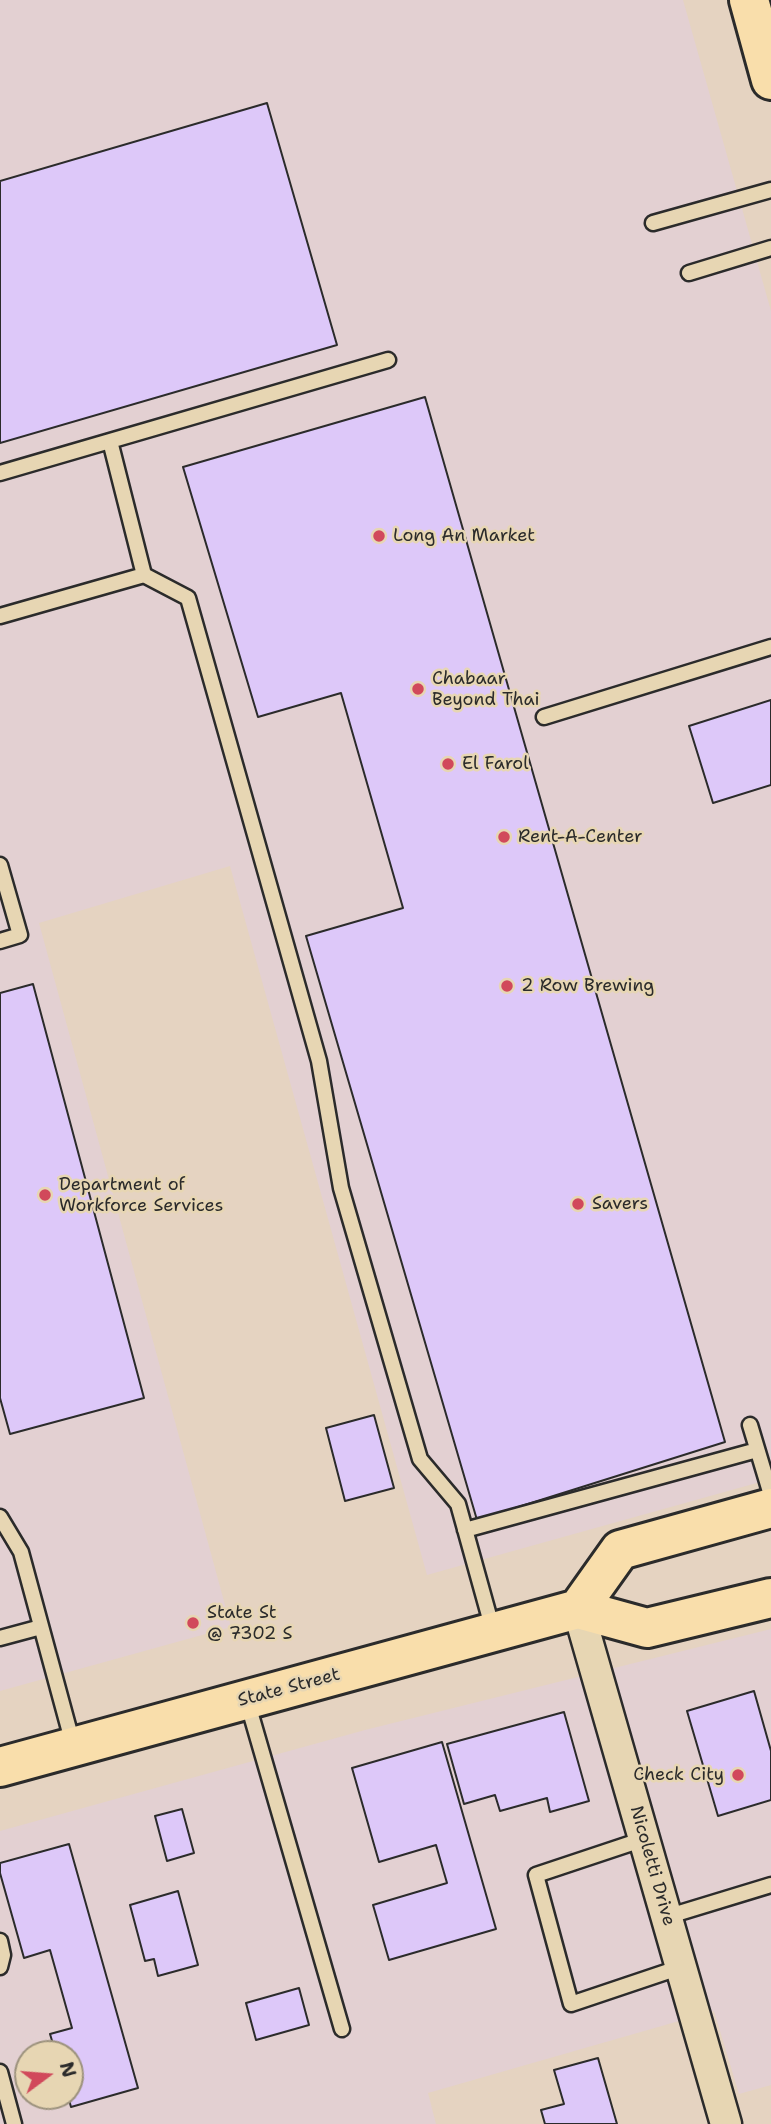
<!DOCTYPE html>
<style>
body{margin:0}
#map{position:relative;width:771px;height:2124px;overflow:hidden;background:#e5d3c1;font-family:"Shantell Sans",sans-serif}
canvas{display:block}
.north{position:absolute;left:14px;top:2040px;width:70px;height:70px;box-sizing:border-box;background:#e7d6b3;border:2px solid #9c927d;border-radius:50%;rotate:74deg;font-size:19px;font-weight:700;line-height:28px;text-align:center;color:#2b2b2b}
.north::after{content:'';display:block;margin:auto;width:24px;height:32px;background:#d1495b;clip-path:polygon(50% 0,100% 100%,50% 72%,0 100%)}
</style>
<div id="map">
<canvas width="771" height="2124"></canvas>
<div class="north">N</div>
</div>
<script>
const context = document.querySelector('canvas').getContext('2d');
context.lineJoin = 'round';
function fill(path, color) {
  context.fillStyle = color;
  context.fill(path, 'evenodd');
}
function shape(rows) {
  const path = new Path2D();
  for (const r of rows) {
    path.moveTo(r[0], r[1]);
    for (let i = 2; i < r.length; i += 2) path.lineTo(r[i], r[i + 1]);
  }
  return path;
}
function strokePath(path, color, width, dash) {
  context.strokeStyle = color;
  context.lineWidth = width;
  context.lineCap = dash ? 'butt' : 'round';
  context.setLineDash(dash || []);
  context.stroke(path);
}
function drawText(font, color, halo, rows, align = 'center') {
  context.font = font + ' "Shantell Sans",sans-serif';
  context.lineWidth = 5;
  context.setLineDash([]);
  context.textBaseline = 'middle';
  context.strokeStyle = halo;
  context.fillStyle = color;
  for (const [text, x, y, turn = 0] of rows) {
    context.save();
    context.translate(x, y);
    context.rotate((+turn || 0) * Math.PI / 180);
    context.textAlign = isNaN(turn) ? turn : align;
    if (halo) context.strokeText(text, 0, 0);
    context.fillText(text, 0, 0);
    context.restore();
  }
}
fill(shape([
 [0,0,683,0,771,311,771,1479,427,1575,230,866,39,923,231,1627,0,1691],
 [771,1629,771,2085,739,2094,714,2011,428,2093,436,2124,0,2124,0,1831,365,1730],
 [28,2054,70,2054,70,2096,28,2096]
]), '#e3d0d2');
const building = shape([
 [267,103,337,345,0,443,0,181,267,103],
 [425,397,725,1442,477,1520,306,936,403,908,341,693,258,717,183,467,425,397],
 [771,700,771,785,713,803,689,726,771,700],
 [33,984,144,1398,10,1434,0,1398,0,993,33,984],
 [374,1415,394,1488,345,1501,326,1428,374,1415],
 [754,1691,771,1751,771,1800,718,1816,687,1711,754,1691],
 [564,1712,589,1801,550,1812,547,1798,500,1811,495,1795,464,1804,447,1744,564,1712],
 [442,1742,496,1929,389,1960,373,1905,447,1883,436,1845,379,1862,352,1768,442,1742],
 [182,1809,194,1853,167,1861,155,1816,182,1809],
 [69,1844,138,2088,71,2107,68,2096,70,2096,70,2054,56,2054,50,2034,72,2028,50,1950,24,1958,0,1873,0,1863,69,1844],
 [178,1891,198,1965,158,1976,154,1959,145,1961,130,1905,178,1891],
 [299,1988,309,2025,256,2040,246,2003,299,1988],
 [598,2058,617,2124,545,2124,541,2110,564,2104,554,2070,598,2058]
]);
fill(building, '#ddc8f9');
strokePath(building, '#2b2b2b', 2);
const lane = shape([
 [653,223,771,190],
 [689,273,771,248],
 [110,441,144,575,188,598,319,1061,341,1188,420,1459,458,1504,493,1630],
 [0,473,388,360],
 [0,616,144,575],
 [544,717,771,647],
 [0,865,20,935,0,941],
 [750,1425,771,1495],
 [0,1517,21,1552,73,1744],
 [465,1530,757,1450],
 [0,1638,41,1627],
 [247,1701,342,2029],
 [644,1839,536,1875,571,2004,681,1967],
 [666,1917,771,1885],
 [0,1941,3,1955,0,1967],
 [0,2072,14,2124]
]);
const street = shape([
 [578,1609,726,2124]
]);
const primary = shape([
 [749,0,771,80],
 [578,1609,620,1550,771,1508],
 [0,1767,578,1609,647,1628,771,1598]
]);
strokePath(lane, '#2b2b2b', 19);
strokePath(street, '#2b2b2b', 35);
strokePath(primary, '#2b2b2b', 44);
strokePath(lane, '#e7d6b3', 14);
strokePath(street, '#e7d6b3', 30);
strokePath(primary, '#f9deab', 38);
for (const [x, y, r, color] of [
 [379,536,7,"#d1495b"],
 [418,689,7,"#d1495b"],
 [448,764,7,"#d1495b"],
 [504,837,7,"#d1495b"],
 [507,986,7,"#d1495b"],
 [45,1195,7,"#d1495b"],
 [578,1204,7,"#d1495b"],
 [193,1623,7,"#d1495b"],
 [738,1775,7,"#d1495b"]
]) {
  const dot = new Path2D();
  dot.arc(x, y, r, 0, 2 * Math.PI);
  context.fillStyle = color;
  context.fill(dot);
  strokePath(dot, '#e7d6b3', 2.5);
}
drawText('18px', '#2b2b2b', '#e7d6b3', [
 ["Long An Market",393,536],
 ["Chabaar",432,679],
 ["Beyond Thai",432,700],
 ["El Farol",462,764],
 ["Rent-A-Center",518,837],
 ["2 Row Brewing",521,986],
 ["Department of",59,1185],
 ["Workforce Services",59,1206],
 ["Savers",592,1204],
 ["State St",207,1613],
 ["@ 7302 S",207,1634],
 ["Check City",724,1775,"right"]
], 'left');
drawText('18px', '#2b2b2b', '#e7d6b3', [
 ["State Street",289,1688,-15],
 ["Nicoletti Drive",652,1866,74]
]);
</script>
